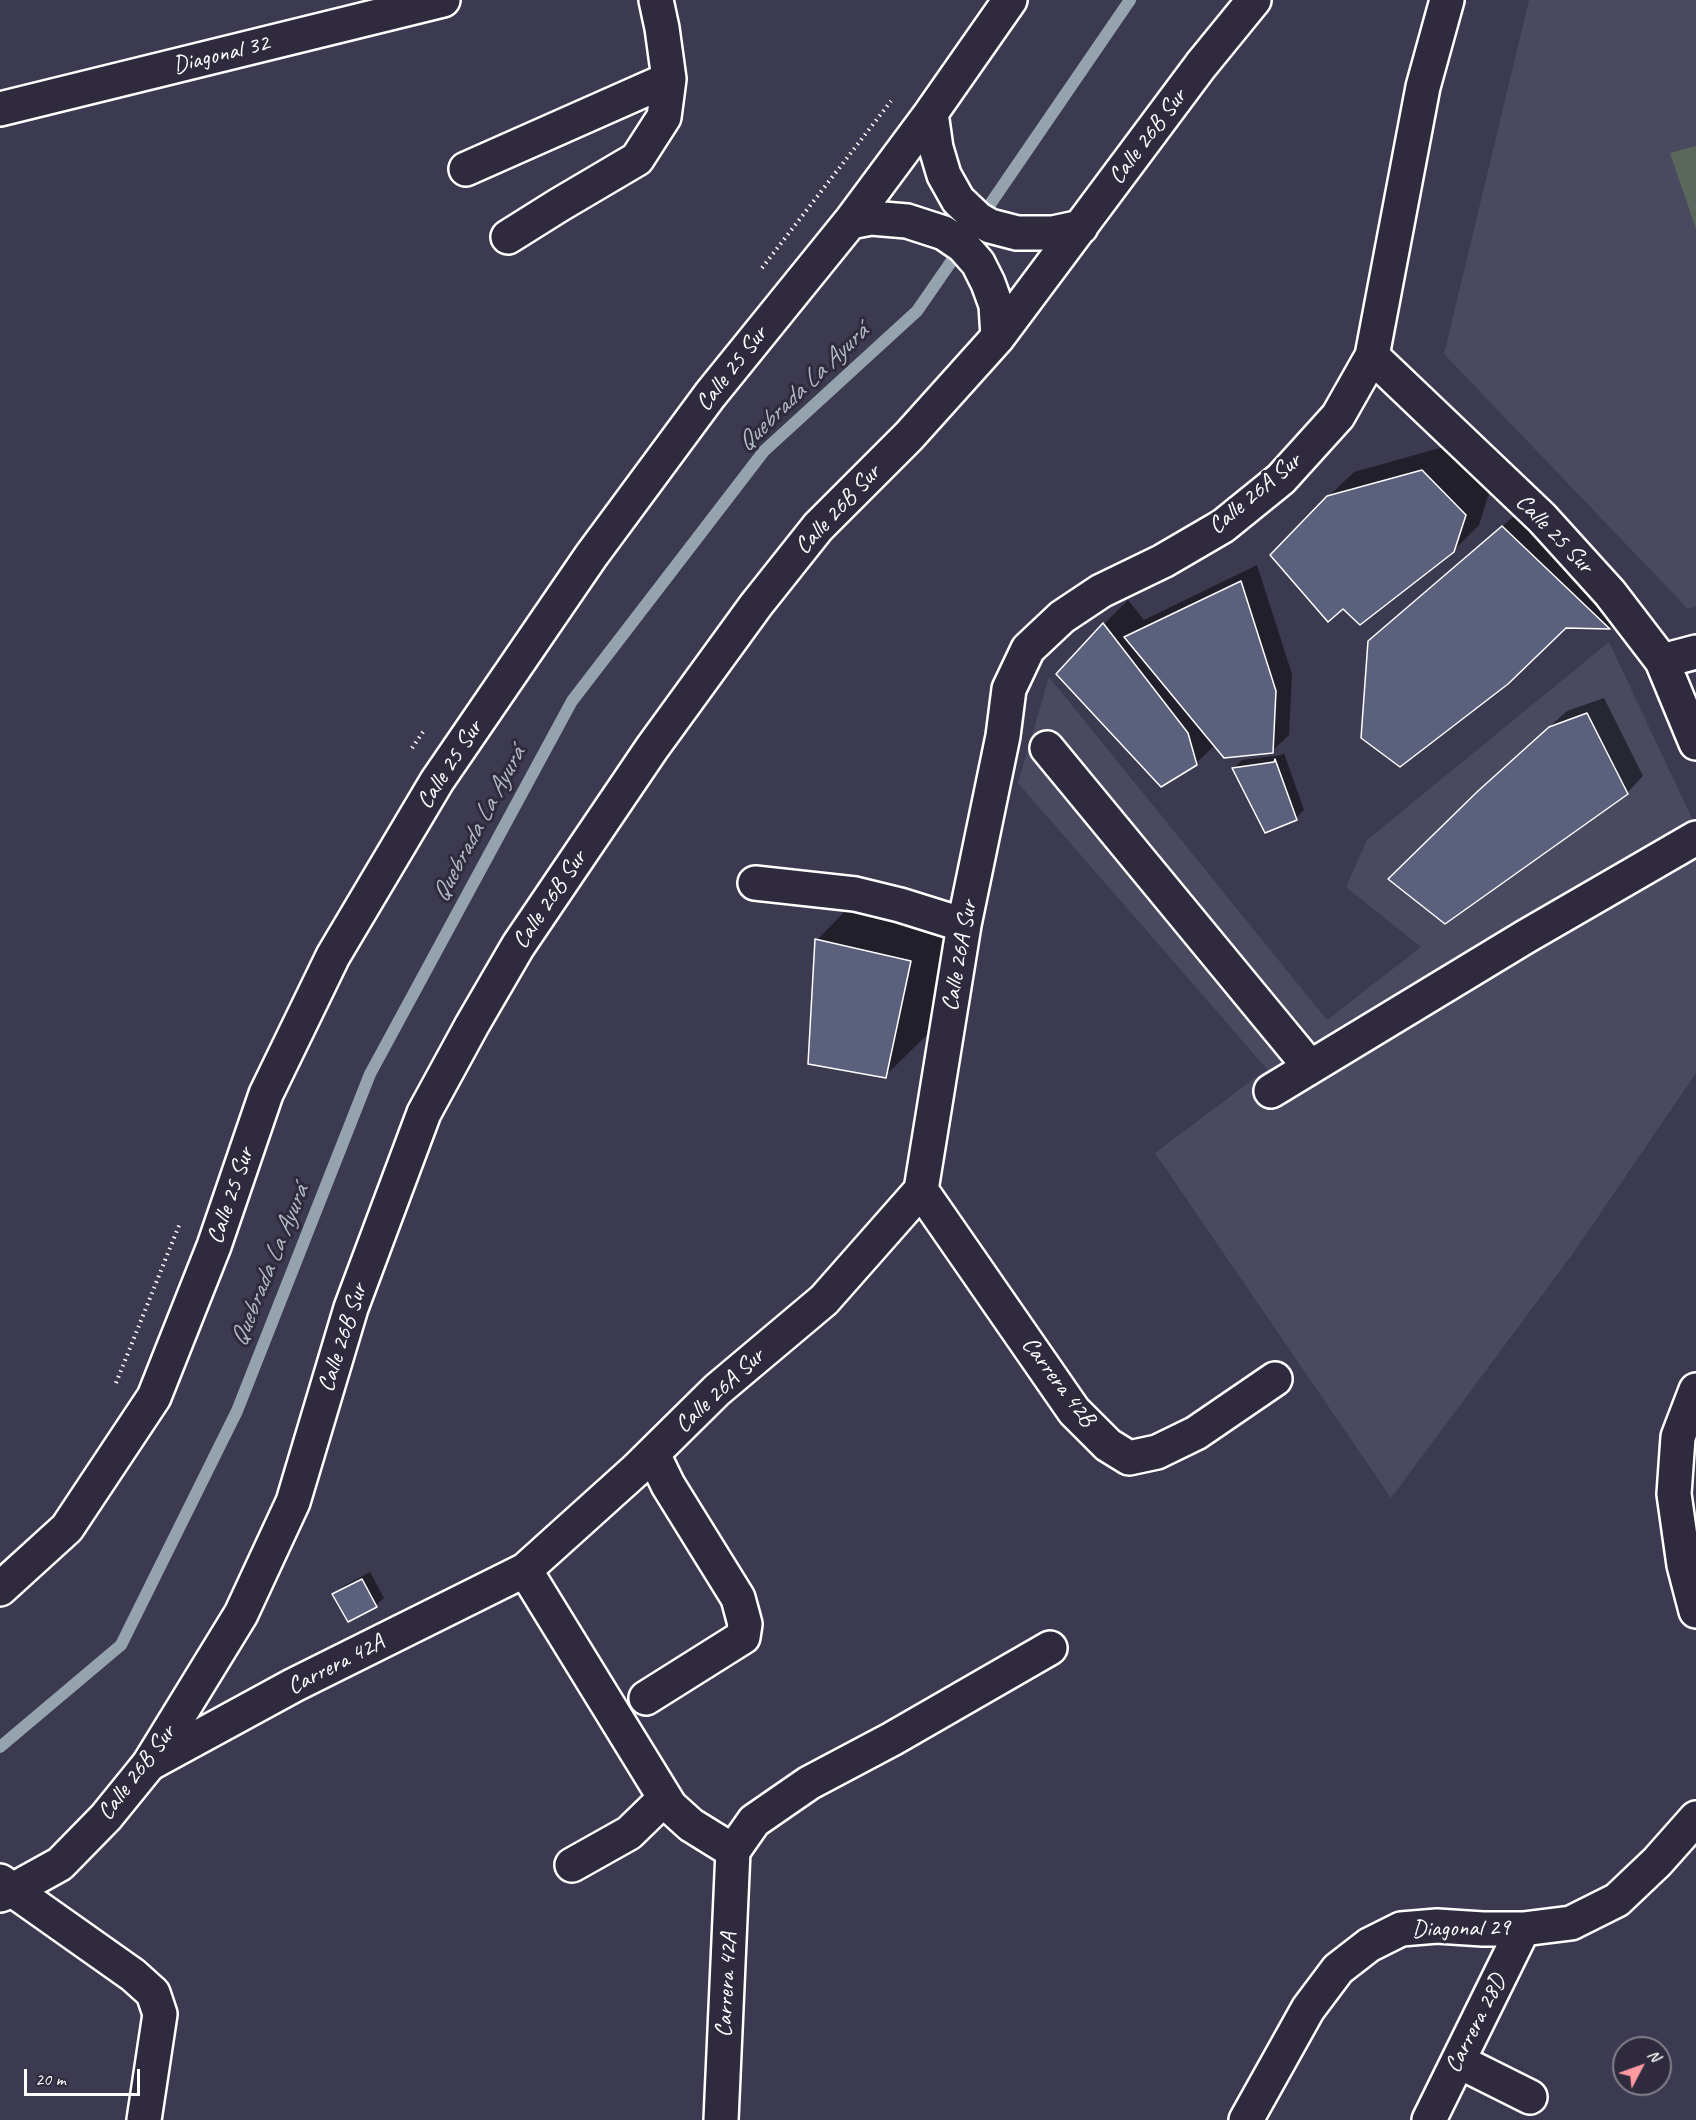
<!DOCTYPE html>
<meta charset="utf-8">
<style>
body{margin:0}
#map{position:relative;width:1696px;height:2120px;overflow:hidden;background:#3c3a50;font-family:Caveat,sans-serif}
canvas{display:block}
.north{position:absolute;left:1612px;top:2036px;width:60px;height:60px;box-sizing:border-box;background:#2f2a3d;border:2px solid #827f8b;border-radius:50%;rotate:49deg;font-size:16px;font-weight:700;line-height:24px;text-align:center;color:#fff}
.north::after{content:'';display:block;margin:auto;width:21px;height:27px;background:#ff9aa2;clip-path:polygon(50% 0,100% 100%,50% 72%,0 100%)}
.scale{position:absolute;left:24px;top:2069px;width:116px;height:27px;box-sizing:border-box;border:3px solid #fff;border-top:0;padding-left:8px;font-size:18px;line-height:21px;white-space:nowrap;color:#fff;-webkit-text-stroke:4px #2f2a3d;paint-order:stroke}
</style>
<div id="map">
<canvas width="1696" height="2120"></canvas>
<div class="north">N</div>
<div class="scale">20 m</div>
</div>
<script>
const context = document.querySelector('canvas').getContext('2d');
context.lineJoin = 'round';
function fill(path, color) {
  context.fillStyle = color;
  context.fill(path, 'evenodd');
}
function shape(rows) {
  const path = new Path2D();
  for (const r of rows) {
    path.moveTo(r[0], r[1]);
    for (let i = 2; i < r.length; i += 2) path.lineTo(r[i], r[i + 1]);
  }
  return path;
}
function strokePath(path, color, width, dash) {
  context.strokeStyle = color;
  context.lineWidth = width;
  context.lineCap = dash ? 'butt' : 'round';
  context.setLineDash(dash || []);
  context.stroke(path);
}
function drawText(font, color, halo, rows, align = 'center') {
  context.font = font + ' Caveat,sans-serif';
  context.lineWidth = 6;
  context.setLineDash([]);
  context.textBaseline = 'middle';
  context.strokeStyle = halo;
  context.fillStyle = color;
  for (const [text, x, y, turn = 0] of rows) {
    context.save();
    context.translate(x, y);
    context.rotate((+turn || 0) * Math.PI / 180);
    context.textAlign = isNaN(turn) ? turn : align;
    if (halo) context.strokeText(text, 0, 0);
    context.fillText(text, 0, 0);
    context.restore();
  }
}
fill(shape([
 [1529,0,1696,0,1696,606,1688,609,1444,354],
 [1609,642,1696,827,1696,1073,1574,1252,1391,1498,1155,1153,1267,1069,1018,783,1049,677,1327,1020,1421,947,1346,887,1367,840]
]), '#494960');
fill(shape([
 [1696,146,1696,229,1670,153]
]), '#5b675c');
fill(shape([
 [1447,446,1490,490,1479,525,1453,551,1328,497,1354,472],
 [1520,511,1625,612,1609,628,1566,626,1369,642,1386,625],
 [1257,565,1292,674,1289,735,1272,751,1215,745,1196,763,1104,624,1128,600,1144,620],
 [1604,698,1643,776,1627,793,1497,774,1567,711],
 [1284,753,1304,810,1296,818,1234,768,1242,760,1282,755],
 [862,894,956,916,931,1031,885,1076,817,940],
 [370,1572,384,1598,376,1605,334,1595,342,1587]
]), '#0007');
strokePath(shape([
 [980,219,1130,0],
 [0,1747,121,1645,237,1411,370,1074,572,701,764,451,917,311,962,246]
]), '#95a3af', 12);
const building = shape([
 [1422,470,1466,515,1454,552,1360,625,1343,609,1328,622,1270,555,1327,496,1422,470],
 [1502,526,1610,629,1566,628,1508,684,1400,767,1361,738,1368,641,1502,526],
 [1241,581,1276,691,1273,753,1224,758,1124,637,1241,581],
 [1103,623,1188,733,1197,765,1161,787,1056,674,1103,623],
 [1587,713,1628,794,1445,924,1388,879,1478,791,1549,727,1587,713],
 [1275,759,1297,820,1265,833,1232,768,1274,762,1275,759],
 [815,939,911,961,886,1078,808,1064,815,939],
 [362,1579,377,1607,348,1622,332,1594,362,1579]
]);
fill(building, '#5b607c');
strokePath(building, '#fff', 1.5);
const minor = shape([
 [0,109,443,0],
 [466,169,669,79],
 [508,237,559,205,637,159,664,117,669,79,662,28,656,0],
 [1372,356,1542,518,1610,593,1662,661,1696,743],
 [1662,661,1696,652],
 [1047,748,1310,1067],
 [755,883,855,894,900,905,964,925],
 [1271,1091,1525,937,1696,838],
 [921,1190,1074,1411,1108,1445,1129,1458,1157,1452,1196,1433,1275,1379],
 [1696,1390,1678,1437,1674,1494,1684,1565,1696,1611],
 [525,1570,670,1806,691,1825,733,1851],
 [646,1698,743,1637,745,1624,738,1598,668,1485,653,1454],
 [149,1764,294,1685,525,1570,637,1469,717,1390,824,1300,921,1190,964,925,1003,736,1009,689,1028,649,1062,617,1101,591,1163,561,1223,526,1281,479,1338,416,1372,356,1423,87,1447,0],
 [733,1851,754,1821,809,1783,892,1739,1050,1648],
 [572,1865,629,1833,665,1798],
 [0,1881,133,1975,153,1993,160,2014,144,2120],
 [1458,2061,1530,2097],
 [721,2120,733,1851],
 [1246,2120,1308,2009,1338,1969,1369,1945,1401,1929,1437,1926,1483,1929,1523,1929,1571,1923,1617,1900,1657,1862,1696,1818],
 [1429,2120,1523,1929]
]);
const major = shape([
 [931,113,936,148,944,175,958,200,978,219,990,226,1017,233,1053,233,1081,227],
 [850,222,871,218,907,221,944,233,963,246,978,263,988,283,996,305,998,337],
 [0,1589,67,1528,154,1397,214,1246,266,1094,333,956,437,781,591,556,710,395,850,222,931,113,1010,0],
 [0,1895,13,1890,60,1864,106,1817,149,1764,241,1614,293,1502,351,1308,424,1113,472,1025,518,946,652,748,756,605,818,527,909,436,998,337,1201,65,1254,0]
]);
strokePath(minor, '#fff', 38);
strokePath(major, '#fff', 38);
strokePath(shape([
 [762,268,891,101],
 [412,748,423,732],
 [116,1383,180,1223]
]), '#fff', 4, [1.5, 4.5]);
strokePath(minor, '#2f2a3d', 33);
strokePath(major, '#2f2a3d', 33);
drawText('24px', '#fff', '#2f2a3d', [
 ["Diagonal 32",221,55,-14],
 ["Calle 26B Sur",1148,137,-53],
 ["Calle 25 Sur",732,369,-52],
 ["Calle 26A Sur",1255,494,-40],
 ["Calle 26B Sur",838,510,-47],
 ["Calle 25 Sur",1554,534,46],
 ["Calle 25 Sur",450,765,-57],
 ["Calle 26B Sur",550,900,-56],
 ["Calle 26A Sur",960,956,-80],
 ["Calle 25 Sur",231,1196,-71],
 ["Calle 26B Sur",343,1338,-72],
 ["Carrera 42B",1058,1382,53],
 ["Calle 26A Sur",720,1391,-43],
 ["Carrera 42A",336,1665,-27],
 ["Calle 26B Sur",137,1773,-53],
 ["Diagonal 29",1461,1929,-1],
 ["Carrera 42A",727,1985,-87],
 ["Carrera 28D",1476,2024,-63]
]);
drawText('italic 26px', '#b0bac3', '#2f2a3d', [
 ["Quebrada La Ayurá",803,388,-44],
 ["Quebrada La Ayurá",479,825,-62],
 ["Quebrada La Ayurá",270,1266,-68]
]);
</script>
